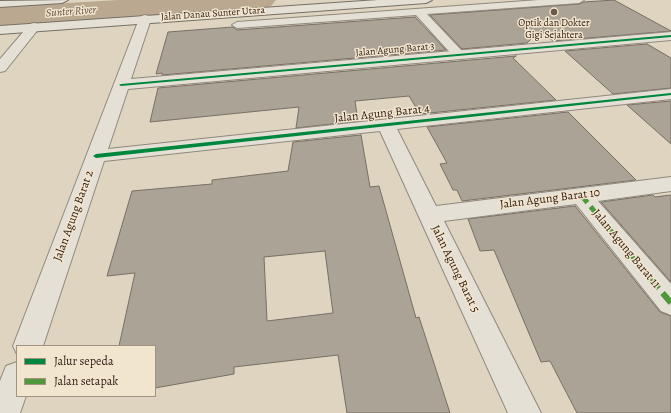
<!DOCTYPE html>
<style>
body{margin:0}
#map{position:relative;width:671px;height:413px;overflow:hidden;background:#ded4c0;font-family:Alegreya,serif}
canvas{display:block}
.legend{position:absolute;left:16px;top:345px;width:140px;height:52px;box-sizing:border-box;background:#f2e5ce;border:1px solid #a39382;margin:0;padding:5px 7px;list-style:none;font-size:12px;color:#2c1910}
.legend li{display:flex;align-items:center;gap:8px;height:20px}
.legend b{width:20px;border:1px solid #a39382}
</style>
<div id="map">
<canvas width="671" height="413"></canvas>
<ul class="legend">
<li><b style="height:5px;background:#00873e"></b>Jalur sepeda</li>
<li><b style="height:5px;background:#4f993c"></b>Jalan setapak</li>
</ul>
</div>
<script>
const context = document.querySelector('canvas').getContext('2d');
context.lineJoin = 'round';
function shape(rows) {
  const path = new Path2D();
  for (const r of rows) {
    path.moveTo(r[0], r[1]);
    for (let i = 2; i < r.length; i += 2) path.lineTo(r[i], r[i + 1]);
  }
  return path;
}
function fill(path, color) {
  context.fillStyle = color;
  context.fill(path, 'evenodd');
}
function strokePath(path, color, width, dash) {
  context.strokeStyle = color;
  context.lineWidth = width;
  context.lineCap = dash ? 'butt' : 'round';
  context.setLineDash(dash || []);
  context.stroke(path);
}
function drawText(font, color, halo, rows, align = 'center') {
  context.font = font + ' Alegreya,serif';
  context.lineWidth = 3;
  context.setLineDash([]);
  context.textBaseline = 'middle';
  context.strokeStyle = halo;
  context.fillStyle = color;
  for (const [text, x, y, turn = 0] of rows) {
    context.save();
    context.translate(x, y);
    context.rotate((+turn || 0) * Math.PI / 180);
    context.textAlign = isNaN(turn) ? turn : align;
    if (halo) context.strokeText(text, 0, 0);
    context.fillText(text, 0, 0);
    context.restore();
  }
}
fill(shape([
 [122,0,128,0,124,9,121,11,118,9,122,0]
]), '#baa990');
fill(shape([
 [119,0,276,0,271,6,261,9,0,27,0,7,119,0]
]), '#baa990');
const building = shape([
 [614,0,671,31,553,41,540,30,527,43,462,49,430,15,579,4,584,2,614,0],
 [415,17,446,50,162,75,162,73,156,74,168,32,233,27,237,30,415,17],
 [647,44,671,58,671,88,613,94,565,51,647,44],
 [516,56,513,58,556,100,420,114,409,96,355,101,358,121,296,128,299,107,150,122,158,88,516,56],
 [671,101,671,144,627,105,671,101],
 [568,112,636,180,462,201,457,190,453,190,440,164,447,163,427,127,568,112],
 [361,135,370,187,379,186,416,318,419,317,450,413,347,413,338,355,234,367,234,374,155,388,155,346,119,346,135,273,107,276,132,191,212,184,212,180,288,171,293,142,361,135],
 [325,251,333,313,267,321,264,257,325,251],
 [653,195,655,197,671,195,671,282,601,202,653,195],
 [575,206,660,312,671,316,671,413,577,413,550,361,541,362,494,250,480,251,468,219,575,206]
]);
fill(building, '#aba396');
strokePath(building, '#776f64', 1);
const service = shape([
 [539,0,584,0,579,3,427,14,463,52,465,55,463,58,459,59,455,58,416,15,237,28,232,25,237,22,539,0]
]);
const minor = shape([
 [145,15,149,16,151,19,131,79,671,32,671,40,128,89,108,149,671,89,671,99,397,129,436,206,671,177,671,191,598,201,671,284,671,315,661,311,576,204,444,221,541,413,508,413,380,131,104,161,43,346,17,346,17,354,13,346,139,19,141,16,145,15],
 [34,23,38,24,40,27,5,71,0,72,0,59,30,24,34,23],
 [17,362,17,396,26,396,20,413,0,413,0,381,6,366,17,362]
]);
const secondary = shape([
 [68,0,62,3,0,7,0,1,68,0],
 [378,0,432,0,426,3,0,34,0,26,378,0]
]);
strokePath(service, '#90887c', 2);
strokePath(minor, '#90887c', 2);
strokePath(secondary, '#776f64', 2);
fill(service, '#e5e0d6');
fill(minor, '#e5e0d6');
fill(secondary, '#e5e0d6');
strokePath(shape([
 [581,195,639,265]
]), '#4f993c', 5, [10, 5]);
strokePath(shape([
 [638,264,671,303]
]), '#4f993c', 6, [13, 6]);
fill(shape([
 [671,35,671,37,121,86,119,85,121,84,671,35],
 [671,93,671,95,96,158,93,156,96,154,671,93]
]), '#00873e');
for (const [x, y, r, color] of [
 [554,12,4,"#6a5a4e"]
]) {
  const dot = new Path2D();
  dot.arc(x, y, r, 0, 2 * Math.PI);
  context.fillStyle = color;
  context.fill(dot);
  strokePath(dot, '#f2e5ce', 1.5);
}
drawText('10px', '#2c1910', '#f2e5ce', [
 ["Jalan Danau Sunter Utara",213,14,-4],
 ["Jalan Agung Barat 3",395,50,-5]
]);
drawText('10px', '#2c1910', '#f2e5ce', [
 ["Optik dan Dokter",554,24],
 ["Gigi Sejahtera",554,36]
]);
drawText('italic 11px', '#5e4b3b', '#f2e5ce', [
 ["Sunter River",71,12,-4]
]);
drawText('12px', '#2c1910', '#f2e5ce', [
 ["Jalan Agung Barat 4",382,114,-6],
 ["Jalan Agung Barat 10",550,199,-7],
 ["Jalan Agung Barat 2",74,216,-70],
 ["Jalan Agung Barat 11",626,249,50],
 ["Jalan Agung Barat 5",455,269,64]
]);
</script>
